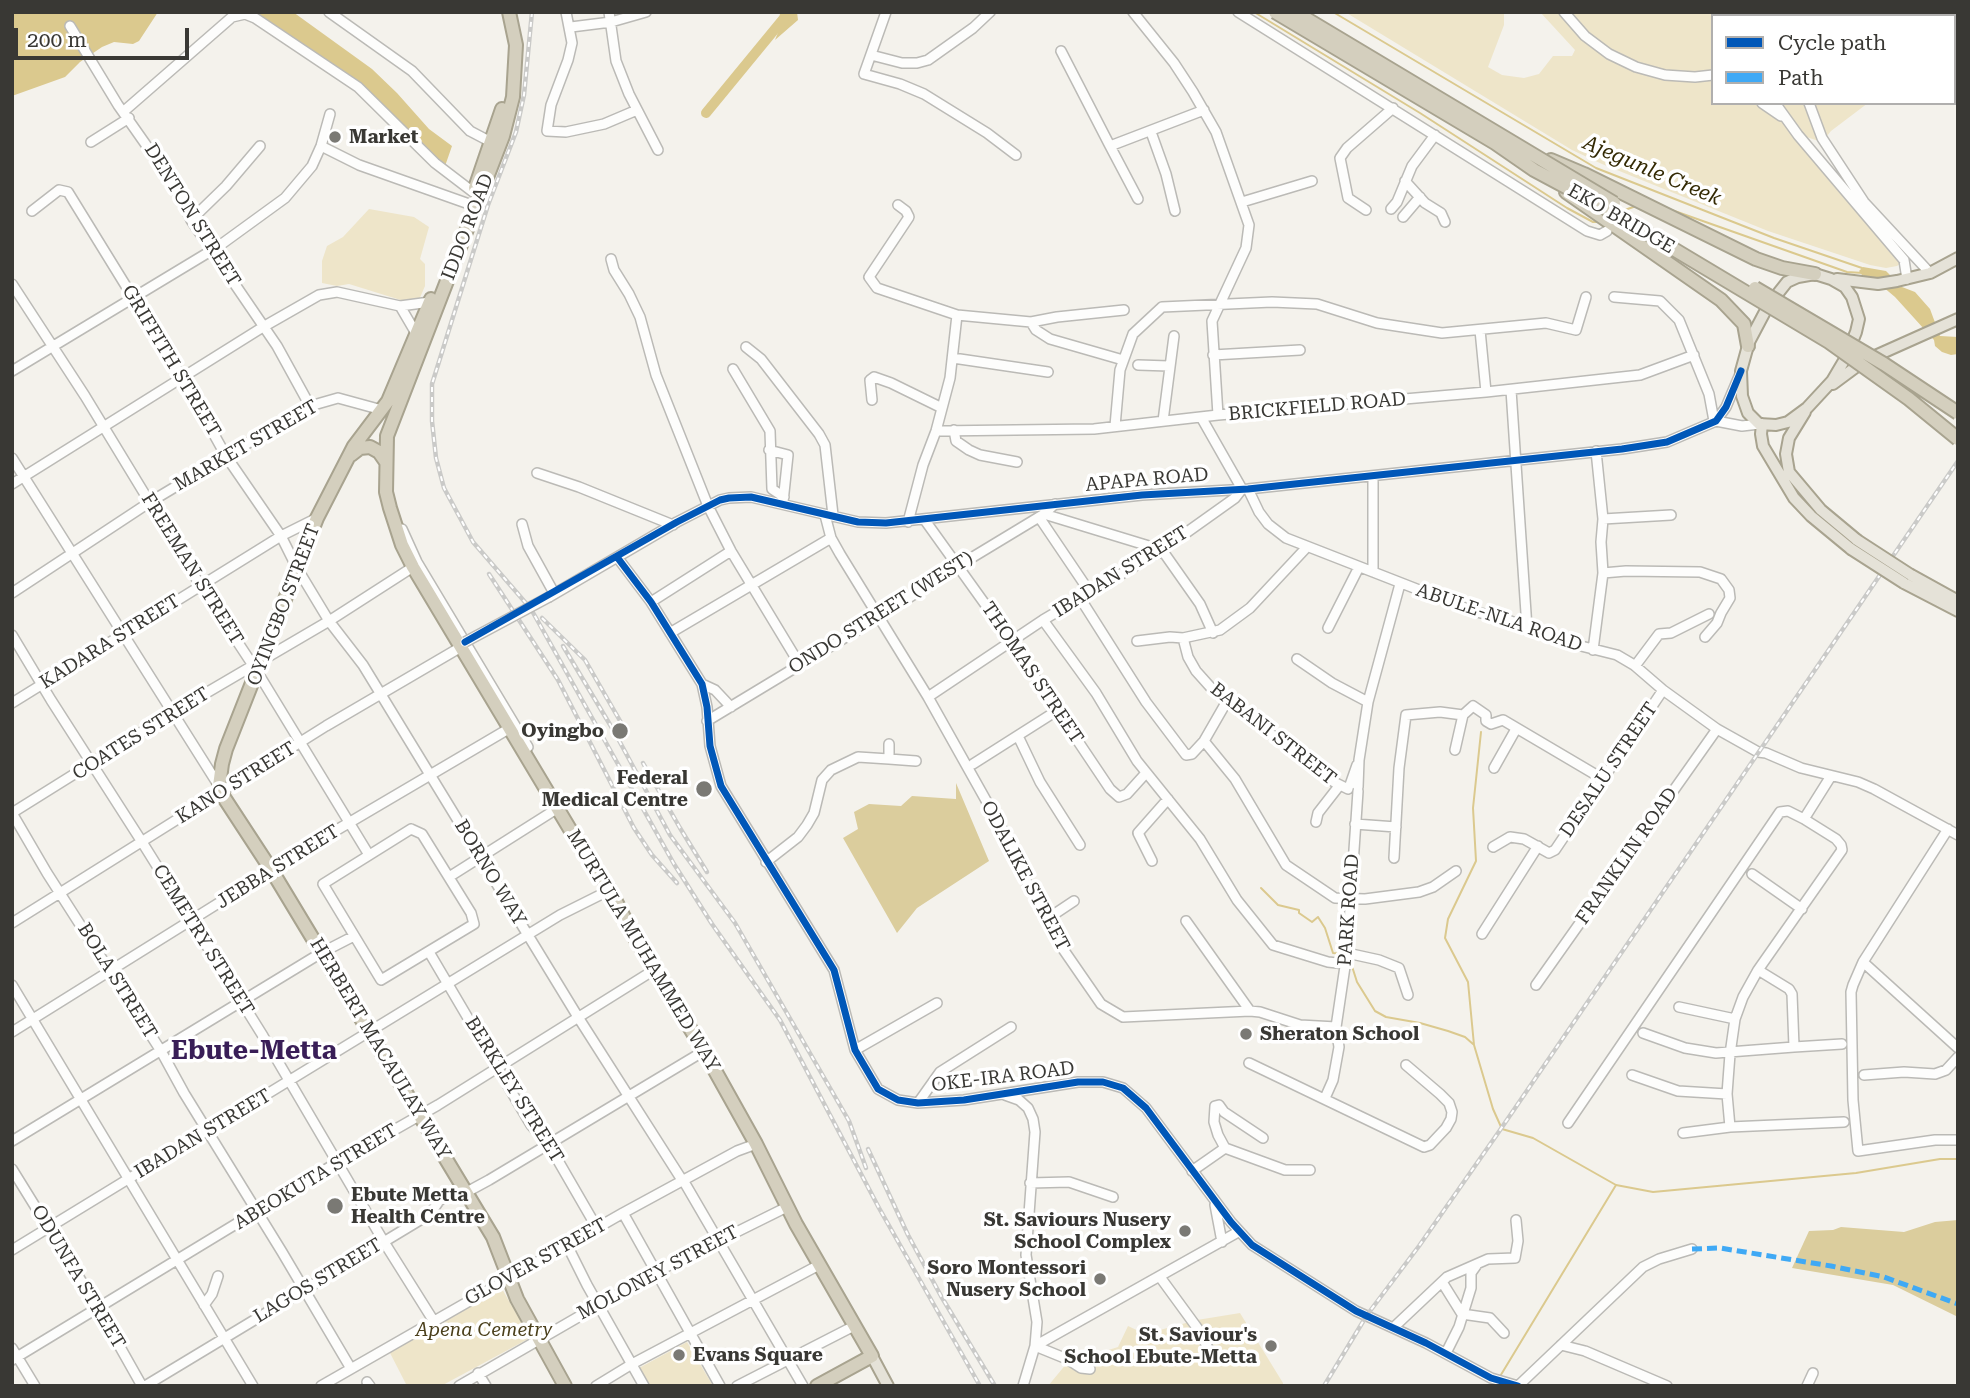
<!DOCTYPE html>
<style>
body{margin:0}
#map{position:relative;width:1970px;height:1398px;overflow:hidden;background:#f4f2ec;font-family:"Roboto Serif",serif}
canvas{display:block}
.frame{position:absolute;inset:0;border:14px solid #393834;pointer-events:none}
.legend{position:absolute;left:1711px;top:14px;width:245px;height:91px;box-sizing:border-box;background:#fff;border:2px solid #b0afae;margin:0;padding:9px 12px;list-style:none;font-size:21px;color:#393834}
.legend li{display:flex;align-items:center;gap:14px;height:35px}
.legend b{width:35px;border:2px solid #b0afae}
.scale{position:absolute;left:14px;top:28px;width:175px;height:32px;box-sizing:border-box;border:4px solid #393834;border-top:0;padding-left:9px;font-size:21px;line-height:24px;white-space:nowrap;color:#393834;-webkit-text-stroke:5px #fff;paint-order:stroke}
</style>
<div id="map">
<canvas width="1970" height="1398"></canvas>
<div class="frame"></div>
<ul class="legend">
<li><b style="height:9px;background:#0057b8"></b>Cycle path</li>
<li><b style="height:9px;background:#3fa9f5"></b>Path</li>
</ul>
<div class="scale">200 m</div>
</div>
<script>
const context = document.querySelector('canvas').getContext('2d');
context.lineJoin = 'round';
function fill(path, color) {
  context.fillStyle = color;
  context.fill(path, 'evenodd');
}
function shape(rows) {
  const path = new Path2D();
  for (const r of rows) {
    path.moveTo(r[0], r[1]);
    for (let i = 2; i < r.length; i += 2) path.lineTo(r[i], r[i + 1]);
  }
  return path;
}
function strokePath(path, color, width, dash) {
  context.strokeStyle = color;
  context.lineWidth = width;
  context.lineCap = dash ? 'butt' : 'round';
  context.setLineDash(dash || []);
  context.stroke(path);
}
function drawText(font, color, halo, rows, align = 'center') {
  context.font = font + ' "Roboto Serif",serif';
  context.lineWidth = 7;
  context.setLineDash([]);
  context.textBaseline = 'middle';
  context.strokeStyle = halo;
  context.fillStyle = color;
  for (const [text, x, y, turn = 0] of rows) {
    context.save();
    context.translate(x, y);
    context.rotate((+turn || 0) * Math.PI / 180);
    context.textAlign = isNaN(turn) ? turn : align;
    if (halo) context.strokeText(text, 0, 0);
    context.fillText(text, 0, 0);
    context.restore();
  }
}
fill(shape([
 [1345,12,1504,12,1504,25,1488,67,1502,75,1524,78,1539,74,1553,56,1572,56,1575,50,1540,12,1818,12,1817,16,1713,16,1713,103,1868,103,1831,131,1822,142,1797,134,1901,263,1897,266,1886,268,1870,265,1768,231,1602,164,1572,150],
 [369,209,414,217,429,227,420,259,425,264,425,286,419,300,407,302,349,284,337,286,322,283,322,261,327,246,343,237],
 [501,1287,530,1338,441,1386,407,1386,389,1351],
 [1240,1313,1283,1383,1283,1386,1048,1386,1067,1363,1118,1347,1128,1326,1145,1334,1197,1320],
 [687,1342,713,1386,646,1386,639,1368]
]), '#eee5c9');
fill(shape([
 [956,783,989,861,917,908,897,933,843,838,858,829,854,812,869,804,901,806,912,796,956,799],
 [1958,1220,1958,1317,1893,1285,1792,1268,1809,1231,1833,1230,1841,1227,1904,1232,1935,1222]
]), '#dbcd9d');
fill(shape([
 [12,12,158,12,139,41,133,44,114,42,102,47,80,62,65,77,12,96],
 [248,12,293,12,372,69,397,93,429,129,452,146,444,169,366,97],
 [780,12,797,12,798,20,775,40,779,30],
 [1863,267,1886,271,1902,287,1915,292,1930,309,1940,336,1958,337,1958,354,1951,355,1942,352,1935,346,1934,340,1895,297,1876,281,1862,275,1859,271]
]), '#dbc98e');
strokePath(shape([
 [1254,12,1420,113,1567,208,1593,222,1599,222],
 [1333,12,1596,168,1774,238,1862,268],
 [1666,208,1847,272,1863,273],
 [1622,211,1636,206],
 [1481,732,1473,808,1476,861,1448,919,1445,938,1468,982,1474,1045,1493,1109,1502,1129,1533,1138,1616,1185,1653,1192,1856,1173,1940,1159,1958,1159],
 [1261,888,1278,905,1299,910,1299,913,1312,922,1318,917,1325,928,1333,953,1343,954],
 [1350,960,1357,982,1375,1011,1386,1017,1420,1023,1448,1031,1465,1037,1473,1044],
 [1499,1378,1616,1185]
]), '#dbc98e', 2);
strokePath(shape([
 [706,113,789,12]
]), '#dbc98e', 10);
const minor = shape([
 [329,12,412,71,470,131,491,142],
 [566,12,572,43,568,60,551,105,547,131,566,132,604,124,637,110],
 [609,12,616,61,629,94,658,150],
 [886,12,864,74,900,84,924,94,987,133,1016,155],
 [1133,12,1174,63,1193,92,1216,132,1249,225,1246,248,1212,321,1218,415],
 [1238,12,1587,231,1600,235,1607,231],
 [1564,12,1585,36,1609,54,1636,67,1665,75,1695,77,1713,75],
 [1817,16,1819,12],
 [1825,16,1826,12],
 [70,26,118,105,163,169,182,200,191,220,277,346,310,406],
 [571,27,611,22,646,12],
 [1061,51,1110,146,1204,110],
 [871,55,902,63,917,63,928,60,973,28,990,12],
 [1762,103,1781,116],
 [1775,103,1798,135,1904,260,1907,279],
 [1809,103,1822,138,1864,202,1930,273],
 [123,112,232,17,245,14,255,18,358,87,435,163,473,192],
 [1151,132,1166,174,1175,211],
 [91,142,129,118],
 [321,146,359,165,469,204],
 [1110,146,1138,199],
 [1405,181,1425,203,1441,213,1445,222],
 [1242,202,1312,181],
 [898,205,906,211,909,217,869,277,877,288,957,315,1031,322,1057,317,1124,310],
 [1391,209,1397,202,1412,166,1435,135],
 [1366,210,1348,198,1340,158,1347,148,1393,108],
 [32,211,59,190,68,192,182,377,226,456,281,536,297,568,329,621,363,665,578,1017,682,1180],
 [1403,217,1420,197],
 [191,220,226,186,260,146],
 [611,259,614,270,629,294,640,317,656,375,708,506,731,551,800,665],
 [12,284,85,396,200,585,258,673,369,855],
 [1614,297,1660,301,1679,320,1709,394,1714,421],
 [400,306,417,335],
 [1031,322,1036,330,1050,339,1123,360],
 [1480,330,1486,392],
 [746,347,761,359,819,434,825,445,833,515],
 [1213,355,1300,350],
 [953,358,1048,372],
 [1138,365,1169,366],
 [733,369,770,431,772,489,784,497],
 [12,371,219,246,285,198,312,166,321,146,330,114],
 [1511,390,1527,628],
 [872,400,870,380,874,377,891,383,942,408],
 [1163,421,1174,336],
 [1716,421,1742,426,1759,424],
 [1115,426,1120,370,1133,334,1162,307,1272,302,1317,304,1377,323,1442,333,1546,323,1576,330,1586,297],
 [954,430,956,441,969,450,980,455,1017,462],
 [936,431,1094,429,1218,415,1486,392,1640,375,1694,355],
 [769,450,788,455,783,502],
 [12,458,219,786],
 [537,473,579,487,673,525],
 [1373,476,1373,572],
 [12,484,263,327,319,295,337,292,400,306,430,302],
 [1248,489,1259,512,1268,524,1286,538,1473,611,1508,620,1569,643,1617,655,1634,665,1663,690,1717,729,1758,752,1766,753,1801,768,1858,782,1874,789,1958,835],
 [1044,514,1162,550,1200,604,1213,633],
 [825,515,831,538,840,554,928,697,1006,836,1025,879,1063,949,1101,1004,1123,1017,1250,1011,1260,1012,1300,1025,1336,1027],
 [1039,517,1089,591],
 [924,519,1000,625,1110,789,1119,797,1127,794,1146,773],
 [1603,519,1671,515],
 [908,522,923,465,936,431,950,378,957,315],
 [522,524,528,546,554,593],
 [402,529,417,562,528,747],
 [617,557,651,602,702,684,707,707,710,746,721,786,834,970,855,1050,878,1089,898,1100,918,1103,964,1100,1078,1082,1103,1082,1123,1088,1146,1108,1231,1222,1252,1245,1356,1311,1426,1343,1491,1378,1518,1386],
 [1603,573,1626,571,1700,572,1721,579,1729,590,1730,598,1721,613,1717,623,1705,637],
 [12,593,150,502,310,406,338,398,382,410],
 [549,597,677,522,720,500,729,498,751,497,858,522,886,523,1142,495,1248,489,1622,449,1667,442,1716,421,1726,407,1740,374],
 [1080,598,1146,702,1186,755,1192,754,1204,741,1227,701],
 [651,602,731,551],
 [1043,620,1096,693,1137,761,1200,839,1237,900,1273,945,1328,962,1346,964],
 [1328,628,1359,567],
 [670,633,831,538],
 [12,635,51,700,142,842,263,1036,384,1242,433,1320],
 [1183,638,1188,657,1196,671,1213,690,1334,782,1348,789],
 [1137,641,1170,637,1183,638,1220,630,1250,608,1307,547],
 [1593,650,1603,573,1601,542,1603,519,1596,451],
 [1297,659,1332,683,1368,702],
 [1635,666,1659,634,1671,633,1709,614],
 [702,684,715,690,731,707],
 [928,697,1043,620,1162,550,1235,498,1242,489,1201,417],
 [12,703,281,536,317,518],
 [707,721,879,617,958,566,1044,514,1055,504],
 [1018,736,1040,782,1080,845],
 [1204,741,1235,779,1286,865,1335,898,1365,899,1419,892,1433,887,1456,871],
 [1455,750,1463,715],
 [889,759,916,761],
 [973,764,1058,710],
 [1494,768,1516,729],
 [1350,785,1357,765],
 [1358,787,1359,760,1368,702,1400,584],
 [12,813,47,873,161,1051,184,1093,282,1252,350,1367],
 [12,813,172,713,329,621,413,567],
 [1316,822,1318,813,1339,786],
 [1355,824,1396,827],
 [411,829,422,834,471,913,474,924,381,980,323,884,411,829],
 [1948,829,1863,962,1853,985,1851,992,1853,1100,1858,1151,1935,1140,1958,1140],
 [1493,847,1510,837,1524,839,1549,853,1555,850,1663,690],
 [1394,858,1399,768,1406,715,1440,712,1463,715,1473,706,1486,715,1486,721,1491,724,1503,720,1603,779],
 [1152,861,1138,833,1168,799],
 [766,862,798,837,807,825,814,813,822,780,831,770,858,757,889,759,889,744],
 [1752,874,1802,909],
 [449,877,558,808],
 [1047,919,1074,901],
 [1186,921,1250,1011],
 [12,923,326,726,461,647],
 [1482,934,1538,846],
 [429,952,531,1125,549,1145,597,1228],
 [1347,953,1379,960,1399,968,1408,995],
 [1863,962,1958,1048],
 [12,985,253,1386],
 [1536,985,1717,729],
 [1679,1007,1735,1019],
 [12,1032,318,841,510,728],
 [1643,1033,1685,1048,1716,1053,1794,1047,1792,994,1789,989,1758,970],
 [1794,1047,1842,1044],
 [855,1050,937,1003],
 [1249,1063,1424,1147,1430,1145,1446,1128,1451,1119,1452,1112,1449,1103,1440,1094,1406,1065],
 [1632,1075,1678,1091,1727,1094],
 [1864,1075,1904,1072,1935,1074,1946,1070,1958,1057],
 [1005,1095,1019,1100,1028,1108,1033,1119,1035,1132,1026,1255,1037,1322,1035,1346,1023,1386],
 [1325,1098,1333,1080,1339,1047,1336,1027,1347,953,1358,791],
 [918,1103,940,1072,1011,1027],
 [1568,1123,1780,812,1788,811,1804,819],
 [1730,1127,1727,1094,1730,1054,1735,1019,1743,997,1758,970,1842,850,1841,845,1836,839,1804,819,1831,776],
 [1683,1133,1730,1127,1844,1122],
 [1263,1138,1224,1112,1219,1105,1215,1106,1214,1122,1218,1135,1225,1148,1285,1170,1310,1170],
 [12,1141,321,953,354,936],
 [12,1169,98,1308,142,1386],
 [1192,1171,1225,1148],
 [683,1180,803,1386],
 [1030,1183,1069,1182,1113,1197],
 [1215,1205,1222,1242],
 [623,1213,720,1386],
 [567,1245,587,1285,644,1386],
 [12,1250,560,915,610,890],
 [1160,1277,1198,1329,1209,1350],
 [1442,1282,1462,1314,1490,1318,1504,1333],
 [204,1305,212,1294,218,1276],
 [1393,1328,1447,1277,1488,1259,1515,1258,1518,1241,1516,1220],
 [1561,1345,1585,1351,1667,1386],
 [1035,1346,1238,1232],
 [1035,1346,1067,1359,1081,1368,1090,1369],
 [12,1348,35,1386],
 [1446,1353,1459,1327,1471,1288,1471,1273,1476,1266],
 [12,1360,338,1162,438,1105,654,970],
 [478,1373,486,1386],
 [367,1382,370,1386],
 [145,1386,430,1214,439,1201,454,1191,465,1193,489,1180,704,1051],
 [321,1386,623,1213,737,1151,756,1144],
 [459,1386,656,1272,787,1207],
 [596,1386,632,1364,819,1265],
 [737,1386,854,1326],
 [1518,1386,1643,1267,1659,1259,1692,1249],
 [1807,1386,1813,1373]
]);
const major = shape([
 [1815,274,1831,279,1845,287,1852,297,1859,319,1856,332,1845,359,1832,381,1807,408,1788,422,1776,425,1759,424,1748,413,1742,396,1741,371,1749,342,1768,306,1787,282,1798,277,1815,274],
 [1837,279,1878,284,1897,281,1930,273,1958,258],
 [1833,384,1864,361,1958,319],
 [1805,412,1789,438,1786,454,1789,472,1821,510,1857,540],
 [1762,424,1761,434,1763,446,1794,498,1811,516,1851,549],
 [1911,575,1958,601],
 [1904,583,1958,611],
 [872,1356,888,1386]
]);
const highway = shape([
 [509,12,516,45,513,97,503,136,387,436,386,492,390,508,402,545,413,567,571,831,610,890,632,933,704,1051,756,1144,796,1224,872,1356,817,1386],
 [1551,160,1584,174,1756,259,1782,268,1815,274],
 [475,188,502,109],
 [1566,192,1721,300,1744,324,1748,346],
 [431,299,388,401,354,446,317,518,226,749,222,764,219,786,221,793,272,871,493,1237,517,1299,565,1386],
 [351,455,360,448,370,447,379,452,386,462]
]);
strokePath(minor, '#bbbab6', 12);
strokePath(major, '#a8a38f', 14);
strokePath(highway, '#a8a38f', 16);
strokePath(minor, '#fdfdfc', 9);
strokePath(major, '#e5e2d8', 10);
strokePath(highway, '#d4cfbe', 12);
const rail = shape([
 [532,12,524,95,516,132,488,205,432,384,432,421,436,458,444,488,473,542,531,609,674,864,712,924,780,1020,879,1208,980,1386],
 [489,574,558,680,634,828,652,855,677,883],
 [542,618,585,660,623,726],
 [563,646,615,733,670,835,735,923,849,1121,866,1168],
 [643,763,680,828,707,872],
 [868,1149,908,1235,941,1296,995,1386],
 [1324,1386,1367,1315,1419,1246,1498,1133,1958,461]
]);
strokePath(rail, '#cacac8', 4.5);
strokePath(rail, '#fff', 2, [5]);
const minorBridge = shape([
 [465,642,549,597]
]);
const majorBridge = shape([
 [1857,540,1911,575],
 [1851,549,1904,583]
]);
const highwayBridge = shape([
 [1275,12,1495,143,1534,170,1605,208,1829,342,1909,399,1958,439],
 [1295,12,1614,203],
 [1755,288,1884,364,1958,413]
]);
strokePath(minorBridge, '#bbbab6', 12, []);
strokePath(majorBridge, '#a8a38f', 14, []);
strokePath(highwayBridge, '#a8a38f', 16, []);
strokePath(minorBridge, '#fdfdfc', 9);
strokePath(majorBridge, '#e5e2d8', 10);
strokePath(highwayBridge, '#d4cfbe', 12);
strokePath(shape([
 [1692,1249,1720,1248,1831,1266,1884,1277,1958,1304]
]), '#3fa9f5', 5, [10, 5]);
strokePath(shape([
 [617,557,651,602,702,684,707,707,710,746,721,786,834,970,855,1050,878,1089,898,1100,918,1103,964,1100,1078,1082,1103,1082,1123,1088,1146,1108,1231,1222,1252,1245,1356,1311,1426,1343,1491,1378,1518,1386],
 [465,642,677,522,720,500,729,498,751,497,858,522,886,523,1142,495,1248,489,1622,449,1667,442,1716,421,1726,407,1741,371]
]), '#0057b8', 7);
for (const [x, y, r, color] of [
 [335,137,7,"#7a7974"],
 [620,731,9,"#7a7974"],
 [704,789,9,"#7a7974"],
 [1246,1034,7,"#7a7974"],
 [335,1206,9,"#7a7974"],
 [1185,1231,7,"#7a7974"],
 [1100,1279,7,"#7a7974"],
 [1271,1346,7,"#7a7974"],
 [679,1355,7,"#7a7974"]
]) {
  const dot = new Path2D();
  dot.arc(x, y, r, 0, 2 * Math.PI);
  context.fillStyle = color;
  context.fill(dot);
  strokePath(dot, '#fff', 2.5);
}
drawText('bold 19px', '#393834', '#fff', [
 ["Market",349,137,"left"],
 ["Oyingbo",604,731],
 ["Federal",688,778],
 ["Medical Centre",688,800],
 ["Sheraton School",1260,1034,"left"],
 ["Ebute Metta",351,1195,"left"],
 ["Health Centre",351,1217,"left"],
 ["St. Saviours Nusery",1171,1220],
 ["School Complex",1171,1242],
 ["Soro Montessori",1086,1268],
 ["Nusery School",1086,1290],
 ["St. Saviour's",1257,1335],
 ["School Ebute-Metta",1257,1357],
 ["Evans Square",693,1355,"left"]
], 'right');
drawText('19px', '#393834', '#fff', [
 ["DENTON STREET",192,215,58],
 ["EKO BRIDGE",1621,219,30],
 ["IDDO ROAD",468,227,-69],
 ["GRIFFITH STREET",171,361,59],
 ["BRICKFIELD ROAD",1317,407,-5],
 ["MARKET STREET",246,446,-30],
 ["APAPA ROAD",1147,480,-5],
 ["FREEMAN STREET",192,569,58],
 ["IBADAN STREET",1121,572,-32],
 ["OYINGBO STREET",284,605,-69],
 ["ONDO STREET (WEST)",881,613,-32],
 ["ABULE-NLA ROAD",1499,618,19],
 ["KADARA STREET",110,642,-32],
 ["THOMAS STREET",1032,673,56],
 ["COATES STREET",141,734,-32],
 ["BABANI STREET",1273,734,38],
 ["DESALU STREET",1609,770,-56],
 ["KANO STREET",236,783,-32],
 ["FRANKLIN ROAD",1627,856,-55],
 ["JEBBA STREET",278,867,-32],
 ["BORNO WAY",490,873,59],
 ["ODALIKE STREET",1025,876,62],
 ["PARK ROAD",1349,910,-86],
 ["CEMETRY STREET",203,940,58],
 ["MURTULA MUHAMMED WAY",643,951,59],
 ["BOLA STREET",117,981,58],
 ["HERBERT MACAULAY WAY",380,1049,59],
 ["OKE-IRA ROAD",1003,1077,-7],
 ["BERKLEY STREET",514,1090,58],
 ["IBADAN STREET",203,1134,-31],
 ["ABEOKUTA STREET",316,1177,-31],
 ["GLOVER STREET",536,1262,-29],
 ["MOLONEY STREET",658,1273,-28],
 ["ODUNFA STREET",78,1277,59],
 ["LAGOS STREET",318,1281,-31]
]);
drawText('italic 19px', '#4a3f1b', '#fff', [
 ["Apena Cemetry",484,1330]
]);
drawText('italic 21px', '#342a04', '#fff', [
 ["Ajegunle Creek",1652,171,23]
]);
drawText('bold 26px', '#391e57', '#fff', [
 ["Ebute-Metta",254,1051]
]);
</script>
